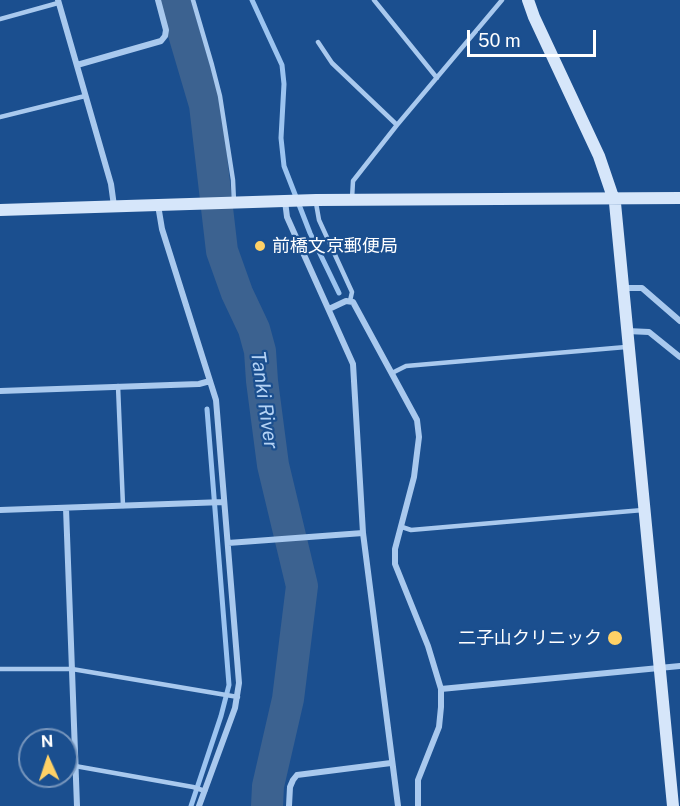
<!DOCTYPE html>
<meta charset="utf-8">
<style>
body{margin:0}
#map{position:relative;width:680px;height:806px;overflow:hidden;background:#1b4f8f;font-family:"Public Sans",sans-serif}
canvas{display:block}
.north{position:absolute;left:18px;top:728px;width:60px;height:60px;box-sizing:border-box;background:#1b4f8f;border:2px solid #7695bc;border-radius:50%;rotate:357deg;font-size:16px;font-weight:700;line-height:24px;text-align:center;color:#fff}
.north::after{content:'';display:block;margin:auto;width:21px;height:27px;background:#ffd166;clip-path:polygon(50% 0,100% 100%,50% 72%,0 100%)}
.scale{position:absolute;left:467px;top:30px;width:129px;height:27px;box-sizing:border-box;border:3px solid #fff;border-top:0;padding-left:8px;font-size:18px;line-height:21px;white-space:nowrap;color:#fff;-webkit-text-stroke:4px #1b4f8f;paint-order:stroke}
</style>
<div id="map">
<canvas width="680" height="806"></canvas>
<div class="north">N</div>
<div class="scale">50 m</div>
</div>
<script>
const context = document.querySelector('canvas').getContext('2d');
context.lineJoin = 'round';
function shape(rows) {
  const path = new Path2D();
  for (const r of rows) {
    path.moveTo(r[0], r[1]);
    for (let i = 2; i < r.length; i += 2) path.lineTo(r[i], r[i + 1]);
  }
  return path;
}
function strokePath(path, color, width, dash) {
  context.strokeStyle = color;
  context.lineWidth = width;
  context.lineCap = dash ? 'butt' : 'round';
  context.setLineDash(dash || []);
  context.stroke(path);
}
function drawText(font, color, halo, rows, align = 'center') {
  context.font = font + ' "Public Sans","Noto Sans JP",sans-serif';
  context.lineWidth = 4.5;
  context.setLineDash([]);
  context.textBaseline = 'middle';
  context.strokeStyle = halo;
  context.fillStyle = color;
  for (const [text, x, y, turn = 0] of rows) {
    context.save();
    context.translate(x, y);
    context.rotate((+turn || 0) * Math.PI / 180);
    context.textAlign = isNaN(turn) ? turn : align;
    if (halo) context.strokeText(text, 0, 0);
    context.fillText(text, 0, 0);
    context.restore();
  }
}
strokePath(shape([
 [252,0,282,65,284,84,281,138,284,166,310,233,339,293],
 [191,806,221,716,229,685,207,409]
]), '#9cc4f0', 5);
strokePath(shape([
 [174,0,205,105,222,251,237,293,254,329,260,351,262,381,273,465,302,586,288,699,268,786,267,806]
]), '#3c6290', 32);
strokePath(shape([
 [193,0,212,65,220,96,233,180,234,202],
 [374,0,437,78],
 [0,19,58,3],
 [318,42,332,63,397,125],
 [0,117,85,96],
 [352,199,353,181,397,125,502,0],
 [316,203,319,220,352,292,350,301],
 [392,373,406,366,626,347],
 [118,386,123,506],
 [402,527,411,530,643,510],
 [0,669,72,669,238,697],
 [75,766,193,787,205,791]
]), '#a9c9ee', 4.5);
strokePath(shape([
 [58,0,111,184,114,206],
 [77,65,161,41,165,36,166,30,158,0],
 [285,201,287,217,353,364,363,533,398,806],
 [158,205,162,229,216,400,239,683,235,708,199,806],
 [623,288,642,288,680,321],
 [329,309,346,301,353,302,417,420,419,437,414,477,395,549,395,564,428,646,441,689,441,707,439,727,418,780,418,806],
 [627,331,649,332,680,357],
 [0,391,199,384,210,381],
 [66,508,77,806],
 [0,510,224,502],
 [228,543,363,533],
 [441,689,680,666],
 [289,806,290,787,293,780,297,775,391,763]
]), '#a9c9ee', 6);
strokePath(shape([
 [528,0,534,17,599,156,615,203,673,806],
 [0,210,316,200,680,198]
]), '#d6e6fa', 12);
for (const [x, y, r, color] of [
 [260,246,6,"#ffd166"],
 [615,638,8,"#ffd166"]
]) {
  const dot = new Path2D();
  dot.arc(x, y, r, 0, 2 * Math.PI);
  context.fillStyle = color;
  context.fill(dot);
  strokePath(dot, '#1b4f8f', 2);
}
drawText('18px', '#fff', '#1b4f8f', [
 ["前橋文京郵便局",272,246],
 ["二子山クリニック",602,638,"right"]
], 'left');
drawText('italic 20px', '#b5d3f5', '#1b4f8f', [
 ["Tanki River",264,400,82]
]);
</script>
